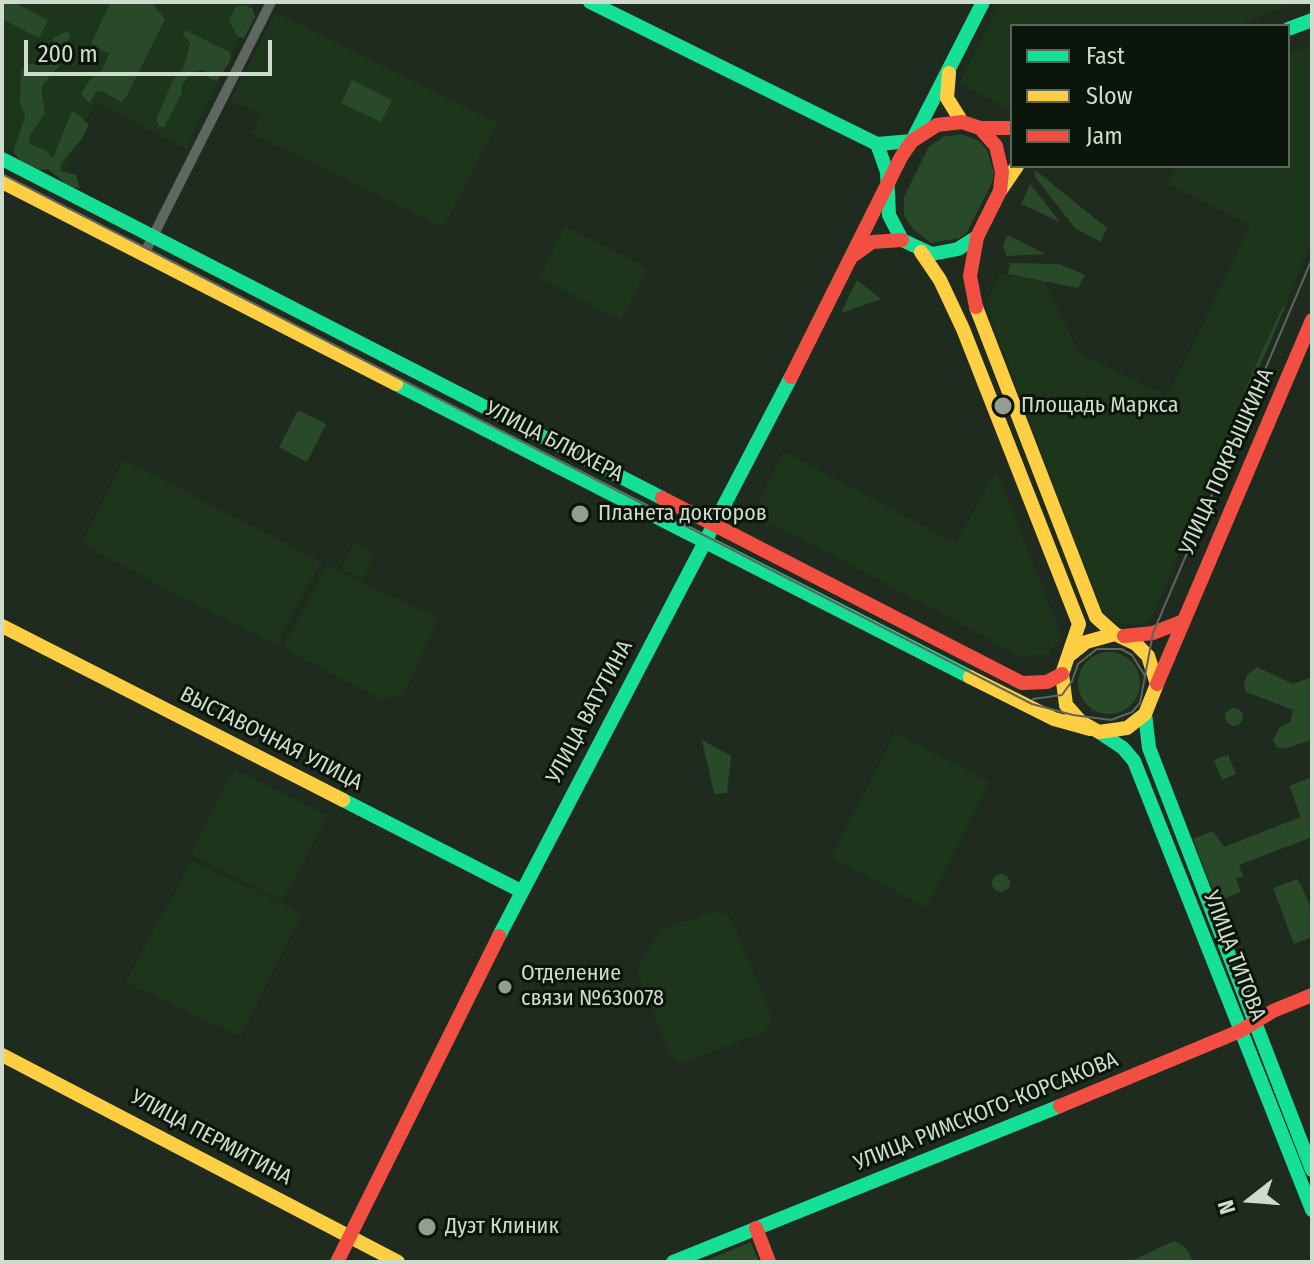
<!DOCTYPE html>
<meta charset="utf-8">
<style>
body{margin:0}
#map{position:relative;width:1314px;height:1264px;overflow:hidden;background:#1f2b1e;font-family:"Fira Sans Condensed",sans-serif}
canvas{display:block}
.frame{position:absolute;inset:0;border:4px solid #cedccd;pointer-events:none}
.legend{position:absolute;left:1010px;top:24px;width:280px;height:144px;box-sizing:border-box;background:#0b150b;border:2px solid #596559;margin:0;padding:10px 14px;list-style:none;font-size:24px;color:#cedccd}
.legend li{display:flex;align-items:center;gap:16px;height:40px}
.legend b{width:40px;border:2px solid #596559}
.north{position:absolute;left:1210px;top:1160px;width:80px;height:80px;-webkit-text-stroke:6px #0b150b;paint-order:stroke;rotate:253deg;font-size:22px;font-weight:700;line-height:32px;text-align:center;color:#cedccd}
.north::after{content:'';display:block;margin:auto;width:28px;height:36px;background:#cedccd;clip-path:polygon(50% 0,100% 100%,50% 72%,0 100%)}
.scale{position:absolute;left:24px;top:40px;width:248px;height:36px;box-sizing:border-box;border:4px solid #cedccd;border-top:0;padding-left:10px;font-size:24px;line-height:28px;white-space:nowrap;color:#cedccd;-webkit-text-stroke:6px #0b150b;paint-order:stroke}
</style>
<div id="map">
<canvas width="1314" height="1264"></canvas>
<div class="frame"></div>
<ul class="legend">
<li><b style="height:10px;background:#16e098"></b>Fast</li>
<li><b style="height:10px;background:#ffcf43"></b>Slow</li>
<li><b style="height:10px;background:#f24e42"></b>Jam</li>
</ul>
<div class="north">N</div>
<div class="scale">200 m</div>
</div>
<script>
const context = document.querySelector('canvas').getContext('2d');
context.lineJoin = 'round';
function fill(path, color) {
  context.fillStyle = color;
  context.fill(path, 'evenodd');
}
function shape(rows) {
  const path = new Path2D();
  for (const r of rows) {
    if (r.length === 3) {
      path.moveTo(r[0] + r[2], r[1]);
      path.arc(r[0], r[1], r[2], 0, 2 * Math.PI);
      continue;
    }
    path.moveTo(r[0], r[1]);
    for (let i = 2; i < r.length; i += 2) path.lineTo(r[i], r[i + 1]);
  }
  return path;
}
function strokePath(path, color, width, dash) {
  context.strokeStyle = color;
  context.lineWidth = width;
  context.lineCap = dash ? 'butt' : 'round';
  context.setLineDash(dash || []);
  context.stroke(path);
}
function drawText(font, color, halo, rows, align = 'center') {
  context.font = font + ' "Fira Sans Condensed",sans-serif';
  context.lineWidth = 6;
  context.setLineDash([]);
  context.textBaseline = 'middle';
  context.strokeStyle = halo;
  context.fillStyle = color;
  for (const [text, x, y, turn = 0] of rows) {
    context.save();
    context.translate(x, y);
    context.rotate((+turn || 0) * Math.PI / 180);
    context.textAlign = isNaN(turn) ? turn : align;
    if (halo) context.strokeText(text, 0, 0);
    context.fillText(text, 0, 0);
    context.restore();
  }
}
fill(shape([
 [2,2,255,2,186,149,95,103,62,175,2,147],
 [1000,2,1297,2,1237,26,1012,26,1012,111,959,83],
 [276,12,497,123,443,228,252,134,261,115,231,100],
 [1312,45,1312,242,1152,617,1142,625,1117,624,1102,612,985,303,1001,274,1045,282,1080,354,1168,396,1250,225,1168,184,1176,166,1288,166,1288,54],
 [565,226,648,268,622,320,539,278],
 [783,451,956,543,996,470,1059,629,1059,641,1048,655,1020,656,754,513],
 [123,460,321,561,276,645,81,544],
 [354,543,374,555,364,579,341,568],
 [327,565,438,618,404,695,382,700,283,648],
 [895,733,989,782,926,908,831,857],
 [234,769,328,816,282,901,191,855],
 [192,861,303,913,240,1036,125,982],
 [719,910,730,917,771,1014,768,1030,682,1063,671,1058,637,970,661,929]
]), '#1c351b');
fill(shape([
 [2,2,13,2,48,20,39,38,2,19],
 [111,2,151,2,165,19,126,97,121,102,102,91,96,92,89,103,81,94,89,81,102,70,109,54,91,43],
 [243,5,253,9,255,17,244,38,238,37,229,21,235,8],
 [186,30,231,53,230,61,217,81,209,78,204,70,193,72,182,84,182,93,164,127,159,127,156,120,173,80,184,68,190,43,183,35],
 [68,31,71,37,59,53,59,66,41,87,45,113,29,137,29,144,45,150,53,158,72,111,80,116,89,125,81,140,60,164,61,171,76,175,80,188,70,187,48,169,39,170,20,160,13,152,25,116,20,102,21,70,26,64,41,64,53,54,53,38],
 [352,80,392,100,381,122,341,103],
 [961,134,979,141,987,150,994,172,992,183,967,232,959,238,931,243,914,230,904,216,904,197,928,148,943,137],
 [1035,170,1107,228,1101,242,1075,228,1035,177],
 [1030,184,1060,222,1021,204],
 [1008,235,1045,254,1006,256,1003,245],
 [1010,263,1059,264,1085,275,1078,288,1008,274],
 [857,280,881,299,841,313],
 [1286,305,1247,396,1244,391,1282,308],
 [298,410,326,424,307,462,279,447],
 [1109,683,31],
 [1257,667,1293,684,1312,677,1312,740,1283,749,1277,747,1273,740,1280,727,1290,722,1293,710,1246,692,1244,684,1247,675],
 [1234,717,9],
 [702,740,731,756,727,793,714,794],
 [1228,755,1236,774,1222,780,1214,760],
 [1312,777,1312,837,1239,865,1243,876,1236,879,1241,892,1217,901,1193,839,1213,831,1224,847,1301,817,1289,786],
 [1001,883,9],
 [1298,879,1312,910,1312,937,1294,944,1273,888],
 [1174,1241,1186,1248,1193,1262,1129,1262],
 [751,1242,759,1262,702,1262]
]), '#294a29');
strokePath(shape([
 [143,256,271,2]
]), '#606660', 10);
strokePath(shape([
 [590,2,877,144,912,141],
 [1288,29,1312,20],
 [913,139,983,2],
 [877,144,887,172,889,215,902,240,932,254,958,249,977,237],
 [2,159,662,498],
 [396,384,970,677],
 [1145,714,1149,748,1312,1170],
 [1099,732,1123,748,1134,761,1312,1210],
 [343,800,521,891],
 [499,936,791,377],
 [673,1262,1060,1106]
]), '#16e098', 14);
strokePath(shape([
 [949,73,947,98,962,122],
 [2,182,396,384],
 [1000,191,1017,166],
 [921,252,940,280,963,329,1079,624,1062,674,1066,705,1081,722,1099,732,1127,728,1145,714,1157,684,1148,656,1136,644,1115,634,1086,642,1071,654],
 [976,307,1096,617,1115,634],
 [2,626,343,800],
 [970,677,1054,719,1090,729],
 [2,1055,398,1262]
]), '#ffcf43', 14);
strokePath(shape([
 [980,128,1012,128],
 [854,255,872,242,902,240],
 [791,377,901,157,912,141,937,125,962,122,980,128,996,146,1002,172,1000,191,977,237,970,276,976,307],
 [662,498,1022,683,1047,682,1062,674],
 [1124,636,1153,633,1181,622],
 [1157,684,1312,320],
 [1060,1106,1240,1031,1273,1011,1312,995],
 [756,1228,769,1262],
 [337,1262,499,936]
]), '#f24e42', 14);
strokePath(shape([
 [2,174,1032,704,1073,715,1111,720,1132,712,1140,703,1153,633,1312,259],
 [1033,699,1062,695,1072,681,1078,664,1097,649,1121,649,1132,655,1145,676]
]), '#5e655e', 2);
for (const [x, y, r, color] of [
 [1003,406,10,"#919e90"],
 [580,514,10,"#919e90"],
 [505,987,8,"#919e90"],
 [427,1227,10,"#919e90"]
]) {
  const dot = new Path2D();
  dot.arc(x, y, r, 0, 2 * Math.PI);
  context.fillStyle = color;
  context.fill(dot);
  strokePath(dot, '#0b150b', 3);
}
drawText('22px', '#cedccd', '#0b150b', [
 ["Площадь Маркса",1021,406],
 ["Планета докторов",598,514],
 ["Отделение",521,974],
 ["связи №630078",521,999],
 ["Дуэт Клиник",445,1227]
], 'left');
drawText('22px', '#cedccd', '#0b150b', [
 ["УЛИЦА БЛЮХЕРА",554,442,27],
 ["УЛИЦА ПОКРЫШКИНА",1227,462,-66],
 ["УЛИЦА ВАТУТИНА",590,712,-62],
 ["ВЫСТАВОЧНАЯ УЛИЦА",271,739,27],
 ["УЛИЦА ТИТОВА",1234,956,69],
 ["УЛИЦА РИМСКОГО-КОРСАКОВА",986,1112,-22],
 ["УЛИЦА ПЕРМИТИНА",211,1138,28]
]);
</script>
